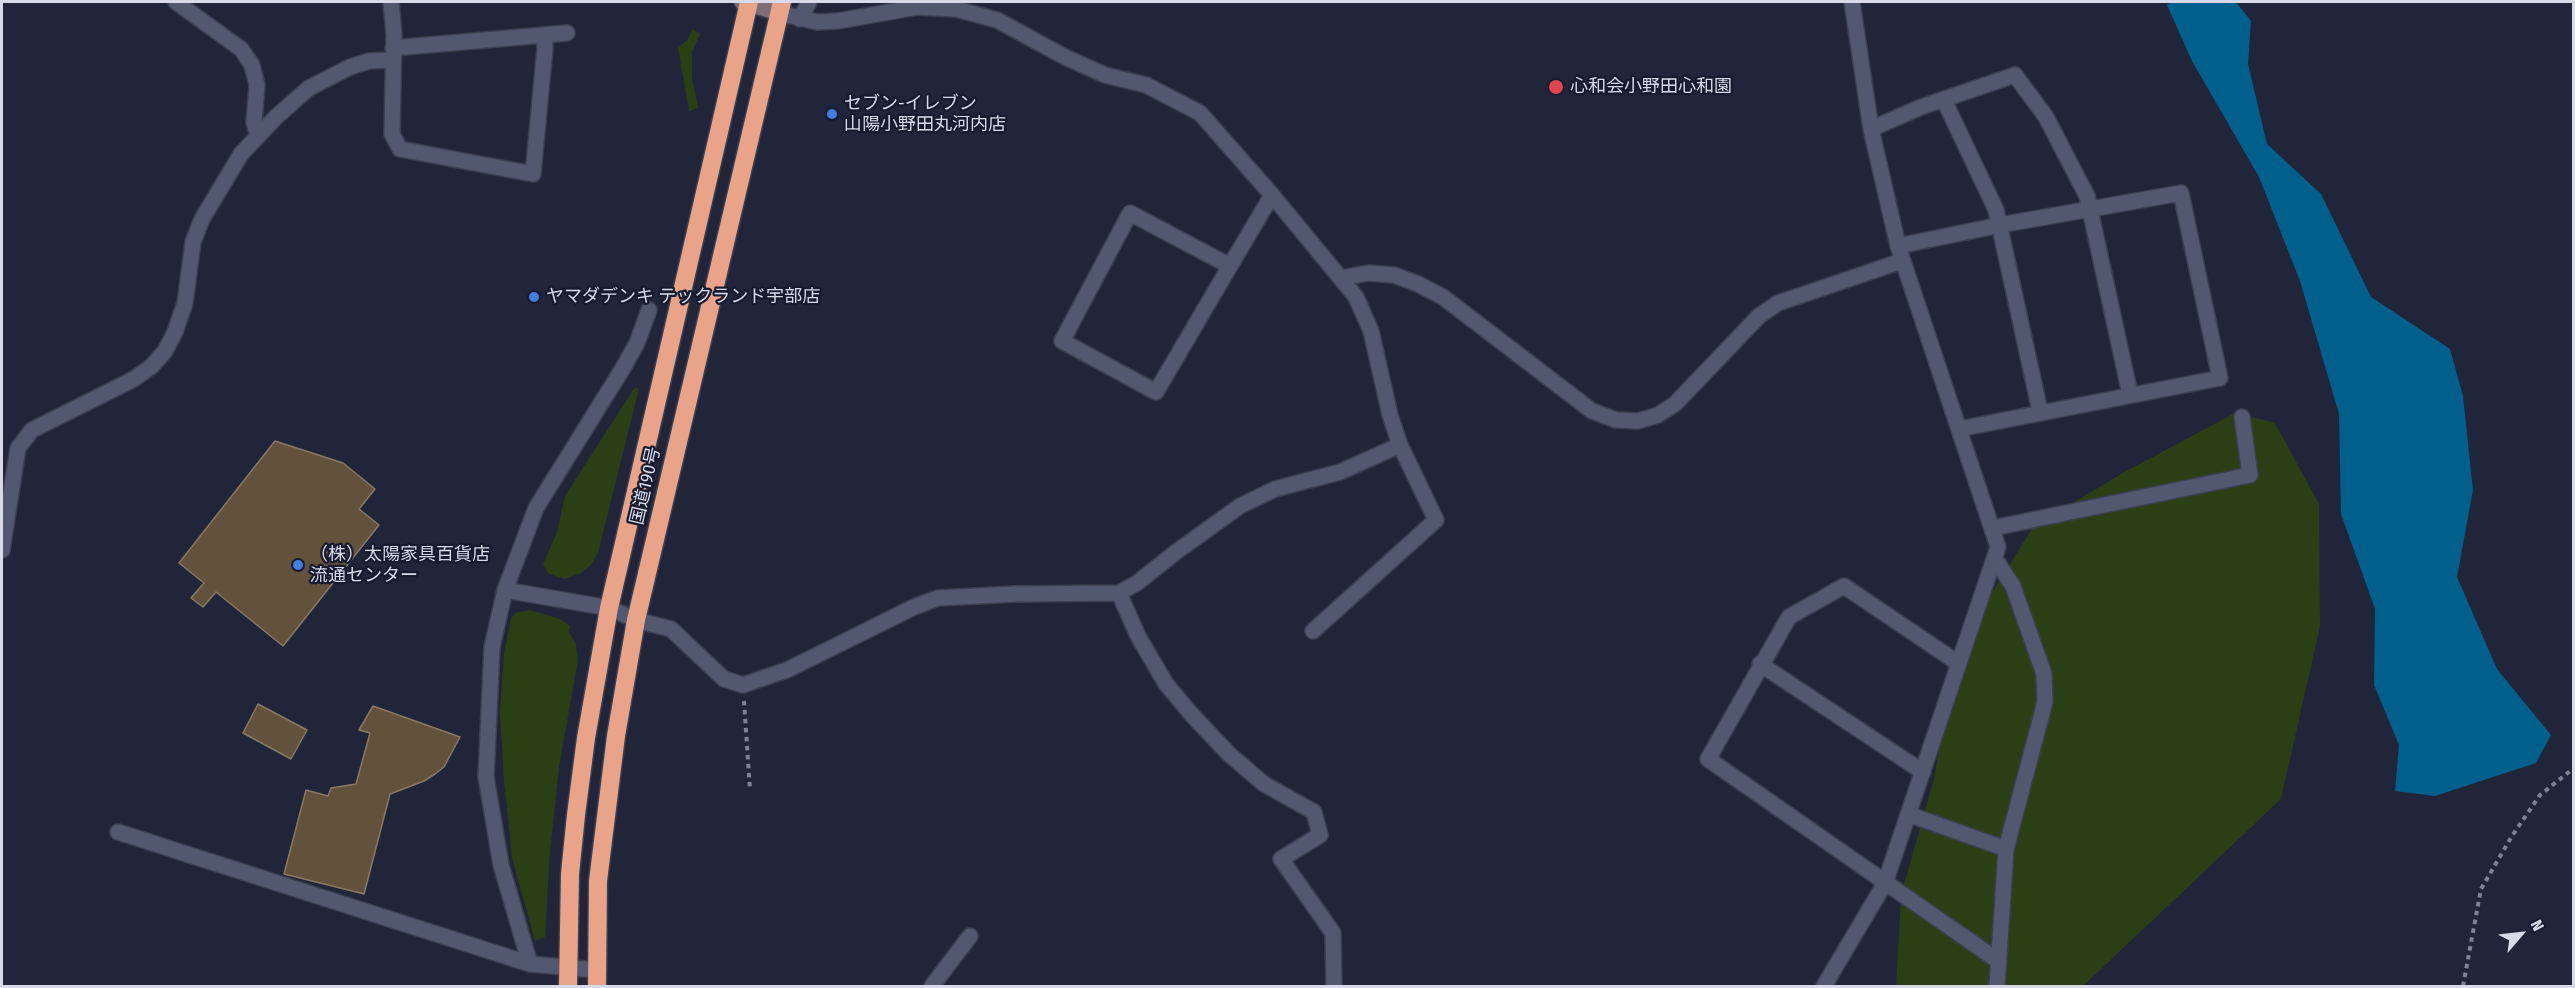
<!DOCTYPE html>
<meta charset="utf-8">
<style>
body{margin:0}
#map{position:relative;width:2575px;height:988px;overflow:hidden;background:#20253a;font-family:"Fira Sans Condensed",sans-serif}
canvas{display:block}
.frame{position:absolute;inset:0;border:3px solid #d7dbe9;pointer-events:none}
.north{position:absolute;left:2491px;top:904px;width:60px;height:60px;-webkit-text-stroke:4px #171b2f;paint-order:stroke;rotate:62deg;font-size:16px;font-weight:700;line-height:24px;text-align:center;color:#d7dbe9}
.north::after{content:'';display:block;margin:auto;width:21px;height:27px;background:#d7dbe9;clip-path:polygon(50% 0,100% 100%,50% 72%,0 100%)}
</style>
<div id="map">
<canvas width="2575" height="988"></canvas>
<div class="frame"></div>
<div class="north">N</div>
</div>
<script>
const g = document.querySelector('canvas').getContext('2d');
g.lineJoin = 'round';
function fill(path, color) { g.fillStyle = color; g.fill(path, 'evenodd'); }
const toPath = rows => new Path2D(rows.map(r => 'M' + r).join(''));
function trace(path, color, width, dash) { g.strokeStyle = color; g.lineWidth = width; g.lineCap = dash ? 'butt' : 'round'; g.setLineDash(dash || []); g.stroke(path); }
function label(font, color, halo, rows, align = 'center') {
  g.font = font + ' "Fira Sans Condensed","Noto Sans JP",sans-serif'; g.lineWidth = 4.5; g.setLineDash([]); g.textBaseline = 'middle'; g.strokeStyle = halo; g.fillStyle = color; for (const [text, x, y, turn = 0] of rows) {
    g.save(); g.translate(x, y); g.rotate((+turn || 0) * Math.PI / 180); g.textAlign = isNaN(turn) ? turn : align; if (halo) g.strokeText(text, 0, 0); g.fillText(text, 0, 0); g.restore();
  }
}
fill(toPath([
 [693,29,700,34,692,52,692,78,698,108,689,111,678,48,687,40],
 [635,387,639,389,598,553,591,565,581,573,565,579,549,574,543,565,557,532,565,496],
 [2235,413,2275,423,2319,504,2320,626,2281,799,2083,986,1896,986,1901,895,1934,779,1955,653,2033,527,2121,474],
 [530,610,560,619,570,626,569,632,576,644,578,660,559,767,550,852,545,937,535,941,512,858,504,780,500,712,504,653,511,619,515,613]
]), '#2c3f14');
fill(toPath([
 [2171,2,2236,2,2251,21,2248,64,2267,144,2321,194,2371,297,2450,349,2463,396,2473,490,2457,577,2497,669,2551,735,2536,763,2435,796,2395,791,2399,745,2374,685,2375,609,2341,514,2339,414,2300,281,2259,177,2192,61,2167,5]
]), '#005f8b');
const building = toPath([
 [275,441,343,463,375,489,359,509,379,525,283,646,216,592,203,607,191,598,204,583,179,563,275,441],
 [258,704,307,730,291,759,243,733,258,704],
 [373,706,460,737,444,767,435,774,424,781,390,794,364,894,284,874,306,790,328,796,331,788,356,784,370,733,359,730,373,706]
]);
fill(building, '#62523c');
trace(building, '#8a7962', 1.5);
const street = toPath([
 [176,2,241,49,252,65,257,85,254,122,258,136],
 [391,2,394,35,392,134,400,149,533,174,545,48,544,35],
 [800,19,809,2],
 [393,48,567,33],
 [1944,100,1996,210,2040,411],
 [1871,129,1921,107,2015,75,2046,117,2087,196,2130,394],
 [1898,246,2000,225,2181,193,2220,378,1959,429],
 [1230,266,1130,213,1062,341,1156,392,1230,266,1272,195],
 [1341,278,1368,273,1394,275,1418,284,1443,297,1592,411,1616,420,1638,421,1658,415,1675,404,1759,316,1778,303,1902,261],
 [1993,528,2250,475,2242,417],
 [2,550,18,448,32,430,134,379,152,366,165,351,175,332,185,303,193,242,202,219,241,154,276,117,309,88,350,67,369,61,393,60],
 [1995,559,2013,586,2044,674,2045,702,2006,849,1997,986],
 [505,590,609,608,636,620,671,629,724,679,743,685,787,670,914,607,938,598,1015,594,1119,593,1137,583,1176,552,1240,506,1275,489,1340,472,1400,445,1390,415,1371,331,1356,297,1272,195,1200,113,1146,85,1105,75,1065,57,997,20,956,9,917,7,838,21,817,22,779,13],
 [1119,593,1138,636,1166,684,1193,716,1229,754,1264,784,1314,812,1320,835,1281,859,1333,933,1334,986],
 [1313,631,1436,520,1400,445],
 [1958,663,1844,586,1789,617,1708,759,1997,960],
 [1760,664,1923,772],
 [1908,814,2006,849],
 [118,832,530,964,596,970],
 [530,964,501,865,486,777,492,647,505,590,536,508,623,368,637,343,649,310],
 [932,986,970,936],
 [1824,986,1885,883,1998,547,1898,246,1871,129,1852,2]
]);
const secondary = toPath([
 [742,2,779,13]
]);
const highway = toPath([
 [568,986,570,874,576,815,586,738,609,608,749,2],
 [597,986,598,881,616,736,636,620,782,2]
]);
trace(street, '#3b3f50', 18);
trace(secondary, '#3b3f50', 18);
trace(highway, '#3b3f50', 21);
trace(toPath([
 [744,701,750,790],
 [2463,986,2481,889,2512,836,2540,795,2574,768]
]), '#7e8394', 4, [4.5, 4.5]);
trace(street, '#51586f', 15);
trace(secondary, '#7e6e77', 15);
trace(highway, '#e8a389', 18);
for (const [x, y, r, color] of [
 [1556,87,8,"#e0444e"],
 [832,114,6,"#3f7fe0"],
 [534,297,6,"#3f7fe0"],
 [298,565,6,"#3f7fe0"]
]) { const dot = new Path2D(); dot.arc(x, y, r, 0, 2 * Math.PI); g.fillStyle = color; g.fill(dot); trace(dot, '#171b2f', 2); }
label('18px', '#d7dbe9', '#171b2f', [
 ["心和会小野田心和園",1570,87],
 ["セブン-イレブン",844,104],
 ["山陽小野田丸河内店",844,125],
 ["ヤマダデンキ テックランド宇部店",546,297],
 ["（株）太陽家具百貨店",310,555],
 ["流通センター",310,576]
], 'left');
label('18px', '#d7dbe9', '#171b2f', [
 ["国道190号",646,486,-77]
]);
</script>
